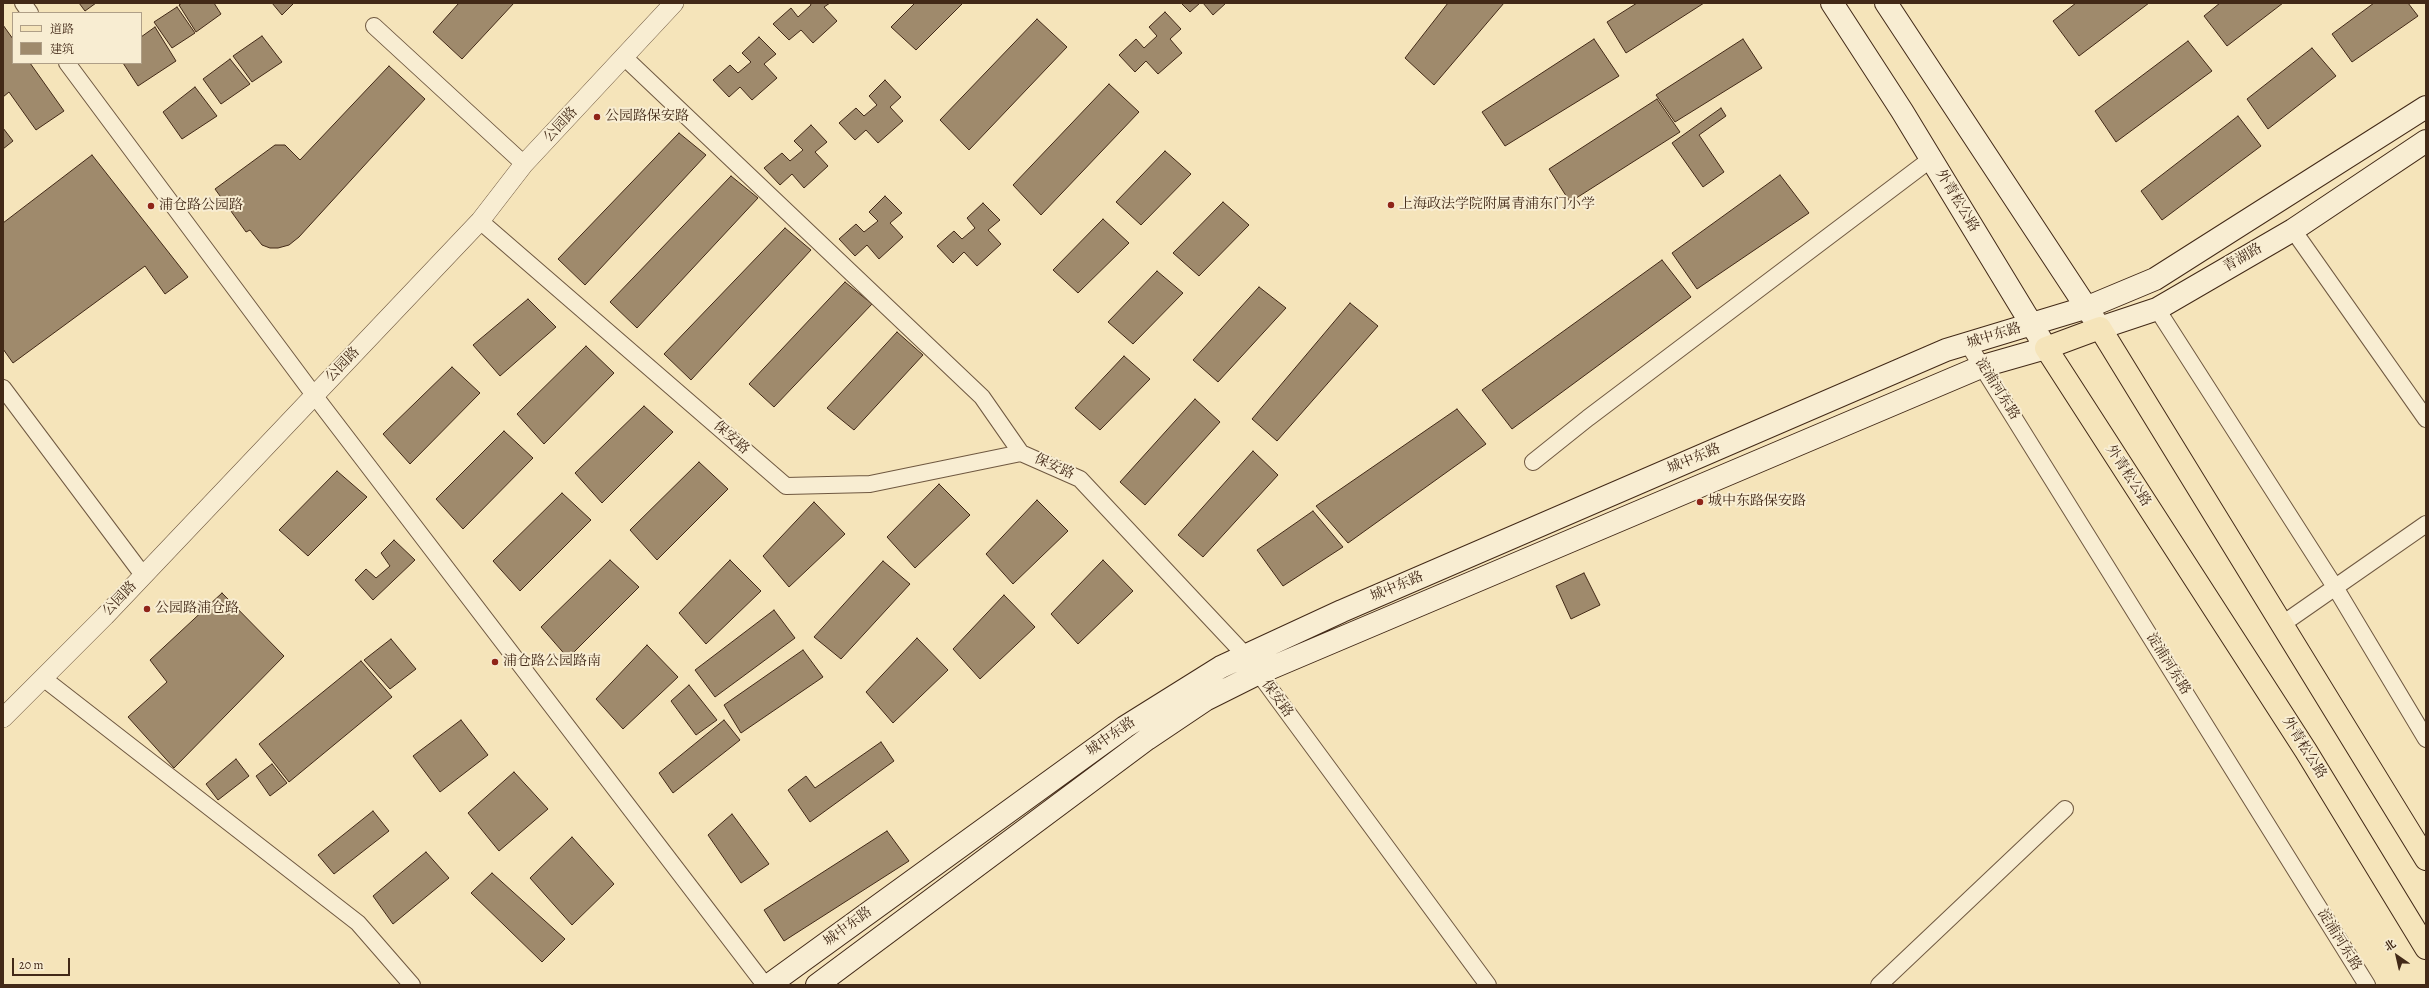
<!DOCTYPE html>
<meta charset="utf-8">
<style>
body{margin:0}
#map{position:relative;width:2429px;height:988px;overflow:hidden;background:#f5e4ba;font-family:Alegreya,"Noto Serif SC",serif}
canvas{display:block}
.frame{position:absolute;inset:0;border:4px solid #422917;pointer-events:none}
.legend{position:absolute;left:12px;top:12px;width:130px;height:52px;box-sizing:border-box;background:#f8edd2;border:1px solid #af9f87;margin:0;padding:5px 7px;list-style:none;font-size:12px;color:#422917}
.legend li{display:flex;align-items:center;gap:8px;height:20px}
.legend b{width:20px;border:1px solid #af9f87}
.north{position:absolute;left:2377px;top:936px;width:40px;height:40px;-webkit-text-stroke:3px #f8edd2;paint-order:stroke;rotate:326deg;font-size:11px;font-weight:700;line-height:16px;text-align:center;color:#422917}
.north::after{content:'';display:block;margin:auto;width:14px;height:18px;background:#422917;clip-path:polygon(50% 0,100% 100%,50% 72%,0 100%)}
.scale{position:absolute;left:12px;top:958px;width:58px;height:18px;box-sizing:border-box;border:2px solid #422917;border-top:0;padding-left:5px;font-size:12px;line-height:14px;white-space:nowrap;color:#422917;-webkit-text-stroke:3px #f8edd2;paint-order:stroke}
</style>
<div id="map">
<canvas width="2429" height="988"></canvas>
<div class="frame"></div>
<ul class="legend">
<li><b style="height:5px;background:#f5e4ba"></b>道路</li>
<li><b style="height:11px;background:#9f8a6c"></b>建筑</li>
</ul>
<div class="north">北</div>
<div class="scale">20 m</div>
</div>
<script>
const g = document.querySelector('canvas').getContext('2d');
g.lineJoin = 'round';
function fill(path, color) { g.fillStyle = color; g.fill(path, 'evenodd'); }
const toPath = rows => new Path2D(rows.map(r => 'M' + r).join(''));
function trace(path, color, width, dash) { g.strokeStyle = color; g.lineWidth = width; g.lineCap = dash ? 'butt' : 'round'; g.setLineDash(dash || []); g.stroke(path); }
function label(font, color, halo, rows, align = 'center') {
  g.font = font + ' Alegreya,"Noto Serif SC",serif'; g.lineWidth = 4; g.setLineDash([]); g.textBaseline = 'middle'; g.strokeStyle = halo; g.fillStyle = color; for (const [text, x, y, turn = 0] of rows) {
    g.save(); g.translate(x, y); g.rotate((+turn || 0) * Math.PI / 180); g.textAlign = isNaN(turn) ? turn : align; if (halo) g.strokeText(text, 0, 0); g.fillText(text, 0, 0); g.restore();
  }
}
const building = toPath([
 [79,3,96,3,85,11,79,3],
 [182,3,214,3,221,14,196,32,179,5,182,3],
 [272,3,294,3,282,15,272,3],
 [459,3,514,3,462,59,433,32,459,3],
 [810,3,830,3,824,7,837,21,813,43,801,30,789,40,773,24,791,8,798,17,811,5,810,3],
 [915,3,963,3,916,50,891,27,915,3],
 [1181,3,1200,3,1190,12,1181,3],
 [1203,3,1226,3,1213,15,1203,3],
 [1448,3,1504,3,1434,85,1405,58,1448,3],
 [1637,3,1704,3,1626,53,1607,22,1637,3],
 [2076,3,2149,3,2079,56,2053,21,2076,3],
 [2220,3,2283,3,2227,46,2204,16,2220,3],
 [2374,3,2408,3,2418,16,2352,62,2332,34,2374,3],
 [177,7,195,33,172,48,154,22,177,7],
 [1165,12,1181,29,1170,39,1182,53,1158,74,1146,61,1135,72,1119,55,1136,39,1144,48,1157,36,1149,27,1165,12],
 [1037,19,1067,47,969,150,940,120,1037,19],
 [3,25,13,39,13,63,30,63,64,111,36,130,9,92,3,97,3,25],
 [155,27,176,61,138,86,123,63,141,63,141,37,155,27],
 [262,36,282,62,252,82,233,56,262,36],
 [759,37,776,54,764,64,777,78,752,100,740,87,729,97,713,80,730,65,738,73,751,62,742,53,759,37],
 [1594,39,1619,76,1505,146,1482,112,1594,39],
 [1743,39,1762,68,1675,122,1656,95,1743,39],
 [2188,41,2212,71,2116,142,2095,111,2188,41],
 [2312,48,2336,76,2268,129,2247,99,2312,48],
 [230,59,250,84,221,104,203,79,230,59],
 [389,66,425,99,299,237,289,245,278,248,270,248,262,245,250,230,246,232,215,189,275,145,285,145,300,160,389,66],
 [885,80,901,97,890,107,903,121,878,143,866,130,855,140,839,123,856,108,864,116,877,105,869,96,885,80],
 [1109,84,1139,112,1041,215,1013,185,1109,84],
 [195,87,217,116,182,139,163,112,195,87],
 [1657,99,1680,132,1570,202,1549,169,1657,99],
 [1721,108,1726,116,1699,135,1724,172,1703,187,1672,143,1721,108],
 [2238,116,2261,146,2162,220,2141,191,2238,116],
 [811,125,827,142,815,152,828,166,804,188,792,174,780,185,764,168,782,153,790,161,803,150,794,141,811,125],
 [3,128,13,141,3,149,3,128],
 [679,133,706,155,585,285,558,259,679,133],
 [1165,151,1191,174,1141,225,1116,202,1165,151],
 [92,155,188,277,165,294,145,266,13,363,3,349,3,223,92,155],
 [1780,175,1809,213,1697,289,1672,253,1780,175],
 [731,176,758,198,637,328,610,302,731,176],
 [885,196,902,213,890,223,903,237,879,259,867,245,855,256,839,239,856,224,864,232,878,221,869,212,885,196],
 [1223,202,1249,225,1199,276,1173,253,1223,202],
 [983,203,1000,220,988,230,1001,244,977,266,964,252,953,263,937,246,954,231,962,239,975,228,967,218,983,203],
 [1103,219,1129,243,1078,293,1053,270,1103,219],
 [785,228,811,250,691,380,664,354,785,228],
 [1662,260,1691,297,1512,429,1482,390,1662,260],
 [1157,271,1183,293,1133,344,1108,322,1157,271],
 [845,282,872,304,774,407,749,384,845,282],
 [1259,287,1286,308,1218,382,1193,360,1259,287],
 [528,299,556,327,500,376,473,345,528,299],
 [1350,303,1378,326,1277,441,1252,419,1350,303],
 [897,332,923,355,854,430,827,408,897,332],
 [586,346,614,373,544,444,517,414,586,346],
 [1124,356,1150,379,1100,430,1075,408,1124,356],
 [452,367,480,393,410,464,383,434,452,367],
 [1195,399,1220,422,1145,505,1120,482,1195,399],
 [644,406,673,432,602,503,575,473,644,406],
 [1457,409,1486,444,1348,543,1316,506,1457,409],
 [504,431,533,458,463,529,436,499,504,431],
 [1253,451,1278,475,1203,557,1178,535,1253,451],
 [699,462,728,489,657,560,630,530,699,462],
 [337,471,367,497,308,556,279,530,337,471],
 [939,484,970,515,915,568,887,537,939,484],
 [562,493,591,520,520,591,493,561,562,493],
 [1037,500,1068,531,1013,584,986,554,1037,500],
 [814,502,845,534,789,587,763,556,814,502],
 [1313,511,1343,547,1283,586,1257,550,1313,511],
 [394,540,415,560,373,600,355,580,366,569,376,578,390,566,381,553,394,540],
 [610,560,639,587,568,658,541,627,610,560],
 [730,560,761,591,706,644,679,613,730,560],
 [1103,560,1133,591,1078,644,1051,614,1103,560],
 [883,561,910,584,841,659,814,637,883,561],
 [1584,573,1600,605,1571,619,1556,586,1584,573],
 [222,593,284,656,174,768,128,717,167,682,150,660,222,593],
 [1004,595,1035,627,980,679,953,649,1004,595],
 [774,610,795,638,715,697,695,670,774,610],
 [917,638,948,670,893,723,866,692,917,638],
 [391,639,416,669,390,689,364,660,391,639],
 [647,645,678,677,623,729,596,699,647,645],
 [803,650,823,677,741,733,724,705,803,650],
 [361,661,392,697,289,782,259,744,361,661],
 [689,685,717,720,696,735,671,701,689,685],
 [461,720,488,755,440,792,413,756,461,720],
 [724,720,740,740,673,793,659,773,724,720],
 [881,742,894,761,810,822,788,790,806,776,815,788,881,742],
 [236,759,249,776,218,800,206,784,236,759],
 [272,764,287,783,270,796,256,776,272,764],
 [514,772,548,809,499,851,468,813,514,772],
 [373,811,389,831,334,874,318,855,373,811],
 [732,814,769,864,741,883,708,835,732,814],
 [887,831,909,861,784,941,764,910,887,831],
 [572,837,614,884,572,925,530,878,572,837],
 [426,852,449,878,393,924,373,896,426,852],
 [492,873,565,939,542,962,471,893,492,873]
]);
fill(building, '#9f8a6c');
trace(building, '#422917', 1);
const minor = toPath([
 [23,3,30,13],
 [374,26,524,164],
 [624,57,982,397,1021,453],
 [67,63,314,395,765,985],
 [480,221,786,486,870,484,1021,453,1080,479,1246,656,1488,985],
 [2293,230,2426,419],
 [2157,309,2335,587,2426,739],
 [1968,344,2367,985],
 [3,388,143,575],
 [1533,462,1588,418,1931,159],
 [2281,625,2426,524],
 [43,678,358,923,412,985],
 [1879,985,2065,809]
]);
const tertiary = toPath([
 [3,718,105,616,480,221,524,164,674,3]
]);
const secondary = toPath([
 [1886,3,2100,328,2157,309,2293,230,2426,141],
 [769,985,1125,727,1221,667,1342,611,1946,350,2088,307,2155,279,2426,107],
 [817,985,1147,739,1205,700,1259,673,1983,366,2046,348,1902,111,1832,3]
]);
const primary = toPath([
 [2426,859,2100,328,2046,348,2306,751,2426,948]
]);
trace(minor, '#6f5840', 18);
trace(tertiary, '#6f5840', 20);
trace(secondary, '#422917', 24);
trace(primary, '#422917', 24);
trace(minor, '#f8edd2', 16);
trace(tertiary, '#f8edd2', 19);
trace(secondary, '#f8edd2', 22);
trace(primary, '#f5e4ba', 22);
for (const [x, y, r, color] of [
 [597,117,4,"#8f2418"],
 [1391,205,4,"#8f2418"],
 [151,206,4,"#8f2418"],
 [1700,502,4,"#8f2418"],
 [147,609,4,"#8f2418"],
 [495,662,4,"#8f2418"]
]) { const dot = new Path2D(); dot.arc(x, y, r, 0, 2 * Math.PI); g.fillStyle = color; g.fill(dot); trace(dot, '#f8edd2', 1.5); }
label('14px', '#422917', '#f8edd2', [
 ["公园路保安路",605,117],
 ["上海政法学院附属青浦东门小学",1399,205],
 ["浦仓路公园路",159,206],
 ["城中东路保安路",1708,502],
 ["公园路浦仓路",155,609],
 ["浦仓路公园路南",503,662]
], 'left');
label('14px', '#422917', '#f8edd2', [
 ["公园路",561,125,-47],
 ["外青松公路",1957,201,59],
 ["青湖路",2243,258,-30],
 ["城中东路",1994,336,-17],
 ["公园路",343,365,-46],
 ["淀浦河东路",1997,389,58],
 ["保安路",731,438,41],
 ["城中东路",1694,459,-23],
 ["保安路",1054,467,24],
 ["外青松公路",2128,476,57],
 ["城中东路",1397,587,-23],
 ["公园路",120,599,-46],
 ["淀浦河东路",2168,664,58],
 ["保安路",1277,699,54],
 ["城中东路",1111,737,-35],
 ["外青松公路",2304,748,58],
 ["城中东路",848,927,-36],
 ["淀浦河东路",2339,940,58]
]);
</script>
